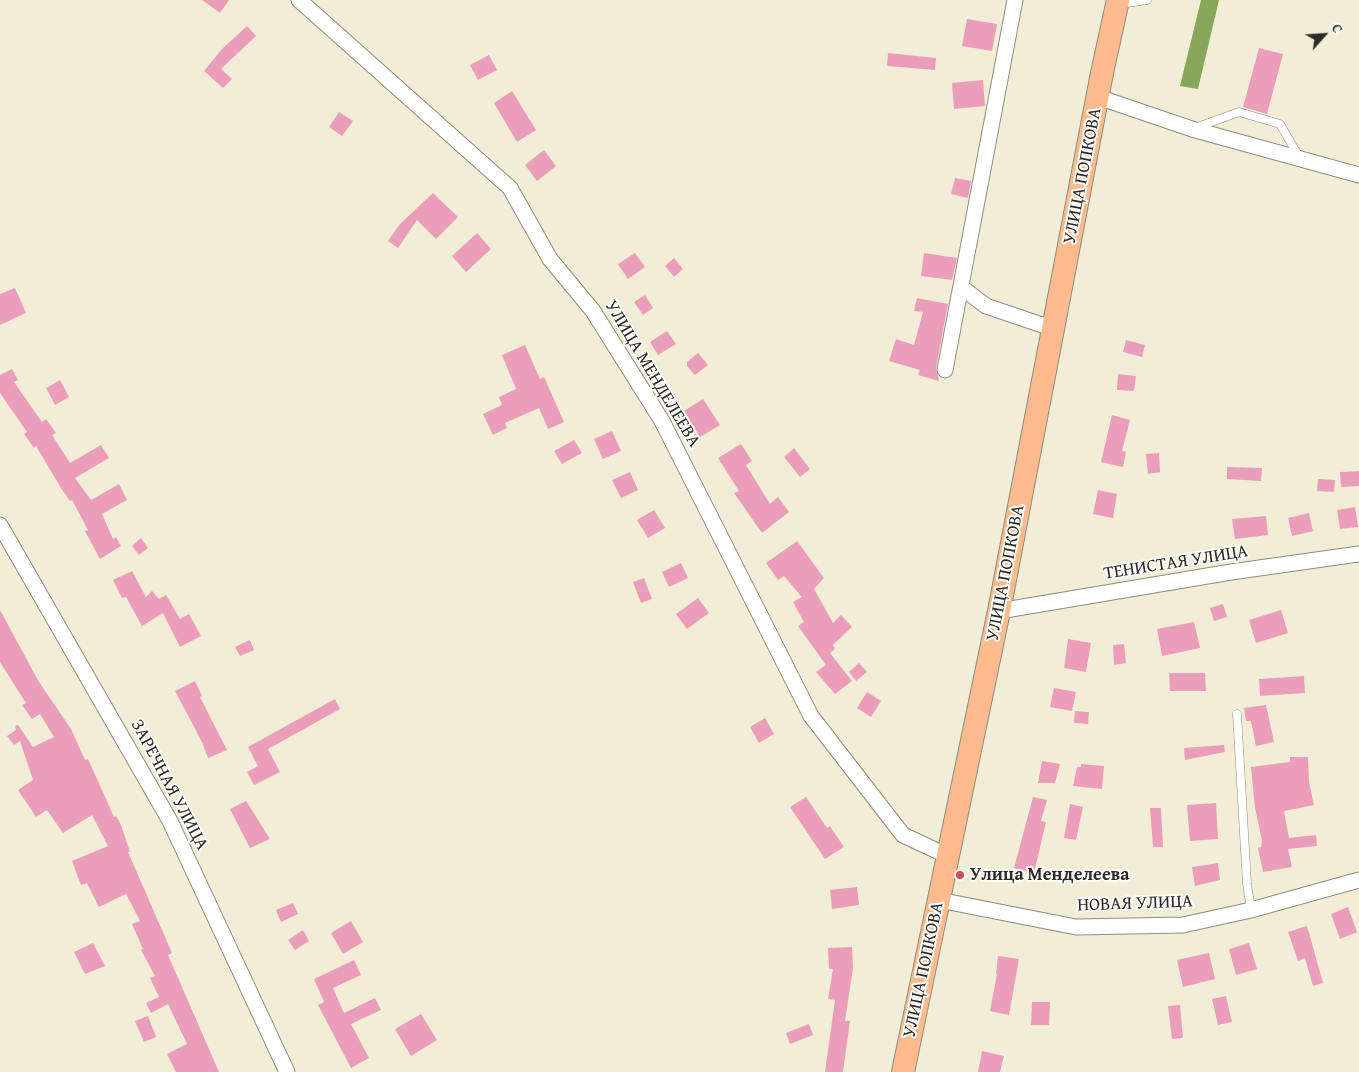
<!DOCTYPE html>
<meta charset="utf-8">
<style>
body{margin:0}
#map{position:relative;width:1359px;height:1072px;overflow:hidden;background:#f2edd7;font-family:"Gentium Book Plus",serif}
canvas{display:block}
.north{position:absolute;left:1299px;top:10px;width:50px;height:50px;-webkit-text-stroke:4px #fdfcf7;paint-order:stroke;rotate:64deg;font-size:14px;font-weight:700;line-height:20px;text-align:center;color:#2b2b2b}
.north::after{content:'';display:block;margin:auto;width:18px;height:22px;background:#2b2b2b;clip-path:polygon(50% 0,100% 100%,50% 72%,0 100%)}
</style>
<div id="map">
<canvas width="1359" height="1072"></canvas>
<div class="north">С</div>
</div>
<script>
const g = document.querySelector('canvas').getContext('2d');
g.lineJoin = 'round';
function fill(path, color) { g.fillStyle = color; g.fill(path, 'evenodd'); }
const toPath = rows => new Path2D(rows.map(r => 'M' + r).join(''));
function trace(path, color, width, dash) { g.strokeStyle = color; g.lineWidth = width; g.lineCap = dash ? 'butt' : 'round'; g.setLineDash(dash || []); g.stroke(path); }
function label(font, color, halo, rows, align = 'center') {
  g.font = font + ' "Gentium Book Plus",serif'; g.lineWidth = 4; g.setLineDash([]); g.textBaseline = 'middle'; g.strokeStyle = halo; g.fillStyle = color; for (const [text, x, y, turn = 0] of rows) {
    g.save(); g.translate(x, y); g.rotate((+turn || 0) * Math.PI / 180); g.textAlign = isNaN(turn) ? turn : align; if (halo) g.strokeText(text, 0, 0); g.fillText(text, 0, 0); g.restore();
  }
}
fill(toPath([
 [1201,0,1219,0,1198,89,1180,86]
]), '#88a75a');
fill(toPath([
 [202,0,229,0,220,13],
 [967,19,997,24,992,51,962,46],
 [247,26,256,36,221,69,232,79,223,88,204,71,222,49],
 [1259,48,1283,54,1267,114,1243,107],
 [888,53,936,58,935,70,887,66],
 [489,55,497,70,478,80,470,65],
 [983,80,985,106,954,109,952,83],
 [512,91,536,130,517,142,494,103],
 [339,112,353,121,342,136,329,127],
 [544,150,556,166,537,181,525,165],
 [955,178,971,181,968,198,951,194],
 [433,193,458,217,436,239,417,220,398,248,388,241,400,224],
 [477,233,491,249,466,272,452,256],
 [635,253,645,267,628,279,618,264],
 [924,253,957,258,952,280,921,276],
 [674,258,683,269,674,277,665,266],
 [15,288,26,313,0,325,0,294],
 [645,295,653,308,643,315,634,302],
 [917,298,948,304,936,368,939,381,918,375,920,370,889,361,896,339,914,345,923,312,914,311],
 [667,331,676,344,658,355,650,342],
 [1126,340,1145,345,1142,357,1123,352],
 [525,345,540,379,544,377,564,422,548,429,539,408,505,423,507,428,493,435,483,414,502,405,499,397,516,389,502,355],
 [698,353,708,365,695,375,687,366,687,362],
 [12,369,18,380,14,382,42,422,46,419,56,433,52,435,70,463,101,445,109,458,75,478,91,500,119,484,127,500,102,514,113,539,116,537,121,546,100,559,85,531,88,530,72,500,70,501,61,488,36,446,34,448,24,434,27,432,0,393,0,375],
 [1118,374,1136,376,1134,391,1117,390],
 [60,380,69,397,55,405,46,388],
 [703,399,720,425,700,437,684,411],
 [1112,415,1130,420,1122,451,1126,452,1123,467,1101,462],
 [612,431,621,451,603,459,594,439],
 [574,440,582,453,562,464,554,451],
 [741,444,752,461,746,465,770,504,778,497,789,512,762,533,734,493,739,491,718,458],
 [794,448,810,469,800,477,784,457],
 [1159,453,1160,472,1148,474,1146,454],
 [1227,467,1262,468,1261,481,1227,479],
 [1359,471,1359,486,1341,487,1340,472],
 [630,472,638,490,621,498,612,480],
 [1318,479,1335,480,1334,492,1317,491],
 [1098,490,1117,494,1113,518,1093,514],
 [1355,507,1358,527,1340,529,1337,510],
 [654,510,665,528,648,538,637,520],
 [1309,513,1313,531,1292,536,1288,518],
 [1266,516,1268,535,1235,539,1232,519],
 [141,538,148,548,139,555,132,546],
 [797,541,824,578,814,589,833,623,841,615,852,627,833,645,835,649,830,653,852,681,835,694,816,672,826,665,798,626,804,622,793,602,802,597,784,576,778,580,766,563],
 [681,563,688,578,669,587,662,572],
 [132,571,146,597,152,591,159,599,166,595,180,619,189,614,201,636,180,647,163,613,142,626,126,597,122,598,113,580],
 [644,578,652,599,641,603,633,582],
 [698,598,709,613,687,629,676,614],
 [1223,604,1227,617,1214,621,1210,608],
 [0,610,39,682,71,729,85,760,88,759,114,817,116,816,121,825,130,852,128,852,172,953,168,955,219,1072,176,1072,167,1054,187,1044,168,1004,151,1013,146,1003,159,997,150,978,155,976,141,950,143,949,132,924,140,921,126,894,99,907,87,883,81,885,72,861,108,846,92,815,63,833,47,810,36,817,18,790,33,780,20,741,14,745,7,736,16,730,15,726,18,725,33,747,54,737,40,714,32,719,22,705,26,703,0,662],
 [1281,610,1288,633,1256,643,1249,620],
 [1194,622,1200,648,1162,656,1157,629],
 [1068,639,1091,643,1086,672,1064,668],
 [250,640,254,650,240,656,235,647],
 [1124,644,1126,663,1114,665,1113,645],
 [859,663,867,672,856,681,849,672],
 [1169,673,1205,673,1206,691,1170,691],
 [1304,676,1305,693,1260,696,1259,679],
 [195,681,202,696,200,697,227,750,208,758,202,742,175,691],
 [1054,688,1076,692,1072,711,1050,707],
 [867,692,881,701,871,717,857,708],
 [335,699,340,709,268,749,280,772,254,785,247,772,258,766,248,747],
 [1266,705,1274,742,1256,746,1251,721,1246,721,1244,708],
 [1075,711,1089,712,1088,724,1074,723],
 [765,718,774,734,759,743,750,727],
 [1224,745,1225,752,1185,760,1184,748],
 [1290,757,1308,757,1309,782,1314,805,1284,811,1289,838,1316,835,1317,846,1288,849,1292,867,1263,872,1258,848,1261,847,1262,841,1255,808,1251,767,1290,762],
 [1042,761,1060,764,1055,783,1038,783],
 [1081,764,1104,766,1102,789,1073,786,1077,767,1081,767],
 [806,797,827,828,830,826,844,847,825,859,790,807],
 [1033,797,1047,800,1041,821,1046,822,1034,873,1014,868],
 [246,801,270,839,250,848,230,809],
 [1216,803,1218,839,1190,841,1187,805],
 [1070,804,1083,807,1076,840,1064,838],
 [1150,808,1161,808,1163,847,1153,847],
 [1218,863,1220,880,1195,886,1192,867],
 [857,887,859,905,832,909,830,890],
 [293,903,298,914,281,922,276,910],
 [1348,907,1357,932,1340,939,1331,914],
 [351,921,363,942,343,954,331,933],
 [1307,926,1323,983,1313,986,1305,958,1298,961,1288,932],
 [303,930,309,941,295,950,288,940],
 [93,943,105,966,85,974,74,952],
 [1249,943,1257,969,1236,975,1229,949],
 [852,947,853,968,845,1021,850,1021,843,1072,825,1072,835,1000,828,999,833,969,829,969,828,948],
 [1209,953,1215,979,1183,987,1177,960],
 [998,956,1019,959,1009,1015,990,1011,997,974,996,974],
 [354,960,361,975,333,988,344,1013,375,998,381,1010,351,1024,369,1058,351,1068,318,1005,324,1002,314,979],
 [1226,996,1232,1022,1218,1025,1212,999],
 [1032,1002,1050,1002,1049,1025,1031,1025],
 [1180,1005,1183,1038,1172,1039,1168,1006],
 [421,1014,437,1040,411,1056,395,1029],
 [148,1016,156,1037,144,1042,135,1021],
 [809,1024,813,1035,790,1044,786,1033],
 [982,1051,1004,1056,1000,1072,978,1072]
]), '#eb9eba');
const service = toPath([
 [1119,4,1147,0],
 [1195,128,1239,112,1280,124,1299,157],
 [1237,714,1247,884,1251,910]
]);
const minor = toPath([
 [299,0,510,188,550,259,593,311,662,421,811,716,903,835,948,856],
 [1098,97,1192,129,1359,175],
 [961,287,986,306,1054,329],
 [945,370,1015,0],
 [0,525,170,821,287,1072],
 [999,611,1231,572,1359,554],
 [939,900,1076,927,1183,925,1251,910,1359,880]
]);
const primary = toPath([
 [903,1072,999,611,1102,73,1118,0]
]);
trace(service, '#8e8c81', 9);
trace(minor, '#8e8c81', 17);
trace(primary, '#8e8c81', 24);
trace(service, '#fff', 8);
trace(minor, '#fff', 15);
trace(primary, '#fbbb8d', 22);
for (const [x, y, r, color] of [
 [960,875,5,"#d1495b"]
]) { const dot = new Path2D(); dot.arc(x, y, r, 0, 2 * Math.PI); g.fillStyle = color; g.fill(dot); trace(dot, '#fdfcf7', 2); }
label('18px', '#2b2b2b', '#fdfcf7', [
 ["УЛИЦА ПОПКОВА",1083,176,-79],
 ["УЛИЦА МЕНДЕЛЕЕВА",652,374,59],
 ["ТЕНИСТАЯ УЛИЦА",1176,563,-9],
 ["УЛИЦА ПОПКОВА",1006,573,-79],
 ["ЗАРЕЧНАЯ УЛИЦА",169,785,62],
 ["НОВАЯ УЛИЦА",1135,904,-2],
 ["УЛИЦА ПОПКОВА",924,970,-78]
]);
label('bold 18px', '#2b2b2b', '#fdfcf7', [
 ["Улица Менделеева",970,875]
], 'left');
</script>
